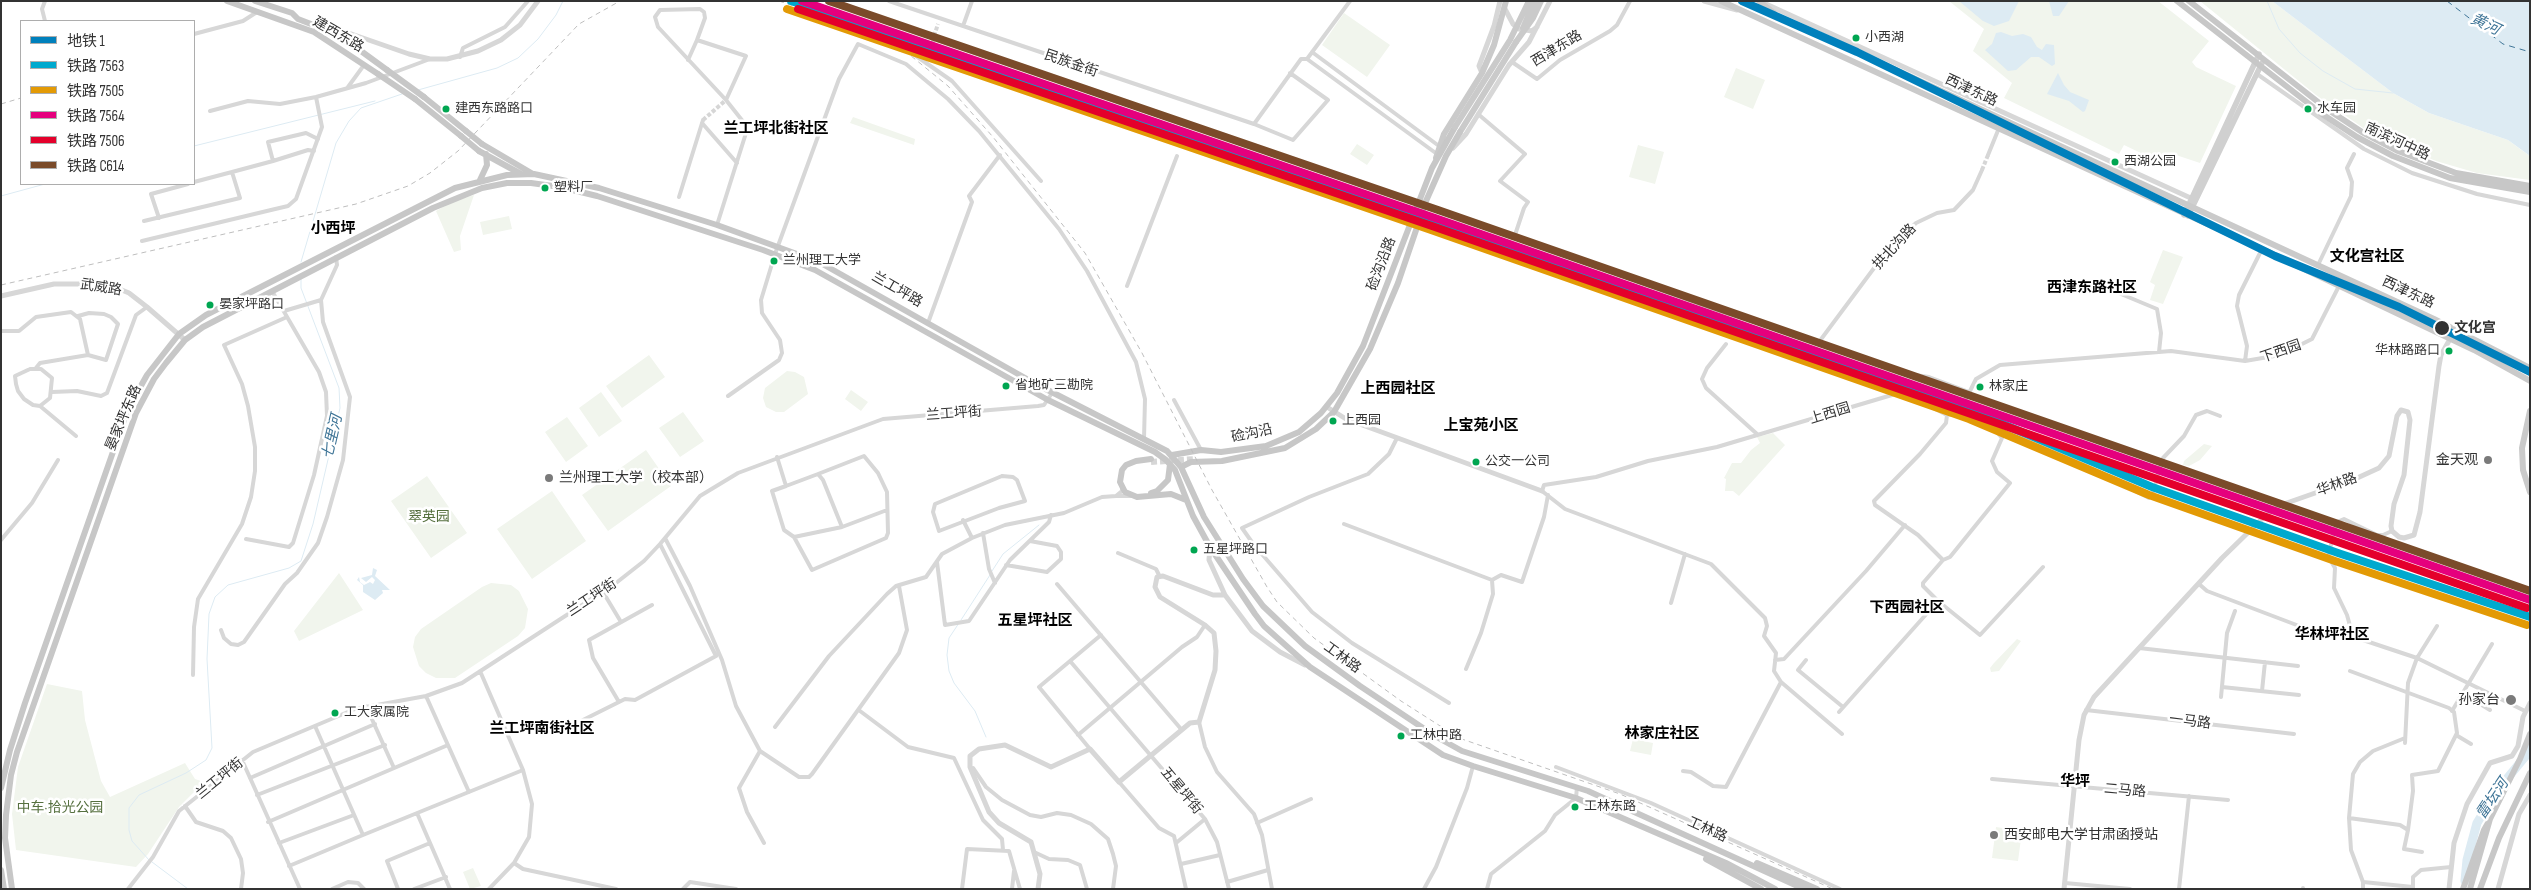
<!DOCTYPE html>
<meta charset="utf-8">
<style>
body{margin:0}
#map{position:relative;width:2531px;height:890px;overflow:hidden;background:#fff;font-family:"Sofia Sans Condensed","Noto Sans SC",sans-serif}
canvas{display:block}
.frame{position:absolute;inset:0;border:2px solid #333;pointer-events:none}
.legend{position:absolute;left:20px;top:20px;width:175px;height:165px;box-sizing:border-box;background:#fff;border:1px solid #adadad;margin:0;padding:6px 9px;list-style:none;font-size:15px;color:#333}
.legend li{display:flex;align-items:center;gap:10px;height:25px}
.legend b{width:25px;border:1px solid #adadad}
</style>
<div id="map">
<canvas width="2531" height="890"></canvas>
<div class="frame"></div>
<ul class="legend">
<li><b style="height:6px;background:#0080bc"></b>地铁 1</li>
<li><b style="height:6px;background:#00a9ce"></b>铁路 7563</li>
<li><b style="height:6px;background:#e39a05"></b>铁路 7505</li>
<li><b style="height:6px;background:#e5007d"></b>铁路 7564</li>
<li><b style="height:6px;background:#e4002b"></b>铁路 7506</li>
<li><b style="height:6px;background:#7a4b2a"></b>铁路 C614</li>
</ul>
</div>
<script>
const g = document.querySelector('canvas').getContext('2d');
g.lineJoin = 'round';
function fill(path, color) { g.fillStyle = color; g.fill(path, 'evenodd'); }
const toPath = rows => new Path2D(rows.map(r => 'M' + r).join(''));
function trace(path, color, width, dash) { g.strokeStyle = color; g.lineWidth = width; g.lineCap = dash ? 'butt' : 'round'; g.setLineDash(dash || []); g.stroke(path); }
function label(font, color, halo, rows, align = 'center') {
  g.font = font + ' "Sofia Sans Condensed","Noto Sans SC",sans-serif'; g.lineWidth = 5; g.setLineDash([]); g.textBaseline = 'middle'; g.strokeStyle = halo; g.fillStyle = color; for (const [text, x, y, turn = 0] of rows) {
    g.save(); g.translate(x, y); g.rotate((+turn || 0) * Math.PI / 180); g.textAlign = isNaN(turn) ? turn : align; if (halo) g.strokeText(text, 0, 0); g.fillText(text, 0, 0); g.restore();
  }
}
fill(toPath([
 [1949,1,2158,1,2209,41,2192,62,2196,67,2236,86,2200,163,2173,154,2168,166,2124,145,2119,154,2004,98,2012,83,1973,51,1984,29],
 [2200,1,2272,1,2393,93,2429,113,2508,140,2520,149,2530,156,2530,180,2477,173,2436,161,2369,132,2316,95],
 [1344,13,1390,45,1367,77,1322,45],
 [1736,68,1765,80,1753,109,1724,97],
 [853,117,915,139,914,145,850,123],
 [1357,144,1374,155,1367,165,1350,154],
 [1638,145,1664,152,1655,184,1629,177],
 [474,195,460,236,461,250,454,252,436,211,452,202],
 [509,216,512,229,483,235,480,222],
 [2163,250,2183,257,2163,304,2150,300,2155,285,2150,282],
 [649,355,665,377,622,408,606,386],
 [787,371,795,372,804,377,808,394,784,412,776,412,766,407,763,398,765,388],
 [851,390,868,402,861,411,845,399],
 [601,392,622,421,599,437,579,408],
 [683,412,704,441,680,457,659,428],
 [567,417,588,446,566,462,545,432],
 [1773,433,1785,445,1739,496,1733,491,1725,491,1726,479,1724,478,1732,463,1741,463,1751,450,1760,443,1757,437],
 [2204,444,2212,446,2200,460,2189,466,2183,465,2184,461],
 [646,450,671,486,608,531,582,495],
 [427,476,467,533,431,558,391,501],
 [552,491,586,541,532,579,497,529],
 [339,573,363,610,299,641,294,631],
 [491,583,511,585,519,591,528,609,525,628,518,636,455,678,436,678,426,673,419,666,413,647,415,637,421,629,482,587],
 [2017,639,2021,641,1999,671,1991,672,1990,668,1994,663],
 [47,684,82,691,85,720,101,781,110,797,185,763,195,779,204,782,179,807,148,854,136,867,16,850,12,814,18,767],
 [1633,739,1653,743,1651,755,1630,751],
 [1996,827,2022,831,2018,861,1992,858],
 [473,868,481,886,470,889,463,872]
]), '#f1f5ed');
fill(toPath([
 [1959,1,2019,1,2009,21,1994,26,1983,21],
 [2049,1,2069,1,2059,16,2053,16],
 [2272,1,2530,1,2530,156,2508,140,2429,113,2393,93],
 [2001,32,2012,36,2023,34,2031,37,2037,47,2042,50,2046,44,2054,45,2055,64,2052,66,2039,57,2031,57,2016,70,2008,71,1985,50,1992,44,1996,33],
 [2058,73,2064,85,2070,92,2089,100,2085,111,2083,112,2069,101,2047,94],
 [373,568,377,570,375,576,390,590,382,590,383,593,375,600,363,592,363,585,357,580,359,577,360,582,364,585,370,582,373,584,375,580,372,577,366,582,361,578,372,575]
]), '#ddebf3');
trace(toPath([
 [2267,1,2279,29,2300,53,2323,71,2355,89,2393,93],
 [418,90,497,68,518,58,538,39,556,15,563,1],
 [194,146,375,101],
 [1,196,45,184],
 [301,262,336,143,349,121,361,108,402,94],
 [992,571,1003,554,1039,525],
 [961,620,990,575],
 [959,623,949,638,947,655,949,671,954,683,975,711,986,737],
 [149,860,132,841,129,830,129,808,139,795,186,773,206,760,212,748,207,659,209,614,215,597,228,585,289,568,301,561,313,524,340,408,339,388,301,288,301,279],
 [152,862,188,889]
]), '#ddebf3', 1);
trace(toPath([
 [2465,881,2467,860,2477,823,2496,792,2528,753,2530,745]
]), '#ddebf3', 9);
trace(toPath([
 [2447,1,2503,44,2530,52]
]), '#3f7597', 1, [6, 5]);
trace(toPath([
 [934,36,938,24],
 [927,55,933,41],
 [703,120,726,100],
 [1982,170,1988,155],
 [1962,409,1966,399]
]), '#d6d6d6', 4, [4, 2]);
trace(toPath([
 [1151,462,1195,459]
]), '#d6d6d6', 6, [6, 3]);
trace(toPath([
 [45,1,42,9,45,21],
 [889,1,1254,124,1293,140,1328,100,1290,73],
 [963,26,972,1],
 [194,34,243,21,257,12],
 [933,41,934,36],
 [1312,52,1439,146],
 [927,55,906,49,952,81,1041,181],
 [460,57,463,48,505,27,528,1],
 [1307,59,1437,154],
 [688,60,697,40],
 [1512,62,1537,79,1560,60,1610,31,1617,25,1630,1],
 [2257,74,2364,149,2412,173,2477,194,2530,205],
 [348,87,364,65],
 [210,111,248,101,280,104,316,97,366,83,430,59],
 [1478,114,1525,154,1500,181,1528,202,1524,208,1514,238],
 [702,123,737,163],
 [1254,124,1301,59,1307,59,1350,1],
 [1988,155,1999,128],
 [273,161,308,150,314,151],
 [232,172,273,161,268,142,306,133,318,139],
 [679,197,703,120],
 [1424,205,1720,311,1819,342,1908,374,1929,377,1969,392],
 [159,218,151,194,188,184],
 [144,221,240,198,232,172,194,182],
 [717,225,746,133,745,124,726,100,746,56,697,40,705,18,704,12,700,9,660,10,655,17,658,27,726,100],
 [1417,225,1648,307,1881,384,1902,392,1947,415,1958,414,1993,428,2008,430,2095,470,2149,498,2153,492,2163,458,2184,436,2196,415,2207,411,2220,416],
 [142,241,271,210,288,206,296,199,322,127,316,97],
 [2318,265,2351,196,2352,182,2347,168,2354,154],
 [1127,286,1177,156],
 [2109,289,2157,309,2161,333,2159,352],
 [284,311,321,300,337,265,336,257],
 [928,323,972,202,969,196,1000,155],
 [1,331,19,331,36,317,71,312,80,319,88,355],
 [1819,342,1886,252,1916,223,1937,213,1954,210,1973,190,1982,170],
 [1726,344,1707,368,1702,379,1706,388,1757,434],
 [2245,361,2247,346,2237,306,2239,295,2262,249],
 [36,368,40,363,88,355,106,360,118,324,111,317,104,314,89,313,78,316],
 [30,369,41,369,52,378,50,398,40,406,33,405,24,399,18,391,16,384,15,376,30,369],
 [52,392,77,391,101,396,107,393,136,315,147,307],
 [728,396,779,360,782,353,780,340,762,313,761,300,775,254,839,79,858,44,906,64,948,99,979,131,1059,229,1087,271,1136,362,1145,399,1144,439],
 [1966,399,1976,379,2000,365,2171,351,2245,361,2280,355,2312,339,2339,286],
 [1174,400,1201,450],
 [40,406,76,436],
 [1397,438,1389,454,1368,474,1309,497,1242,528,1254,545,1312,612,1352,643,1449,703],
 [777,457,786,486,818,474,823,480,842,527],
 [1002,476,1013,477,1017,480,1025,501,999,508,939,531,933,512,935,504,1002,476],
 [786,486,772,491,784,530,794,537,842,527,887,510],
 [1122,487,1122,491,1116,496,1132,496],
 [963,520,972,538],
 [1344,524,1492,580,1493,594,1481,633,1466,669],
 [2392,531,2383,535,2377,535,2344,519,2337,522,2328,556,2335,568,2334,588,2347,615,2352,633,2363,640,2417,658,2525,711],
 [983,533,989,569,995,583],
 [794,537,812,570,886,538,888,533,887,492,878,473,864,456,818,474],
 [665,538,690,586,722,660,736,706,760,751,739,788,747,812,764,843],
 [246,539,289,547,293,543,314,475,327,416,326,392,319,372,272,291],
 [1,540,32,503,58,460],
 [1118,553,1156,569,1159,575],
 [1943,560,1950,557,2010,483,1997,472,1992,461,2002,438,1993,428],
 [937,562,945,625,969,621,1010,560,1049,522,1051,515],
 [1006,565,1047,572,1061,559,1061,552,1057,546,1030,541],
 [1492,580,1501,575,1522,582,1544,517,1548,495],
 [1057,584,1181,729],
 [2199,584,2207,591,2315,632],
 [603,592,621,622],
 [1938,601,1923,586,1923,583,1943,560,1918,535,1875,505,1874,501,1920,454,1946,423,1947,415],
 [1671,603,1685,554],
 [221,630,224,638,231,644,238,645,244,642,285,584,297,573,318,543,327,517,343,460,350,397,323,322,321,300],
 [2139,648,2298,666],
 [1775,660,1784,659,1866,571,1905,525],
 [1806,660,1798,670,1843,707],
 [1070,661,1205,819,1217,842,1229,889],
 [2350,671,2449,708,2454,712,2457,733,2438,771,2412,775,2413,791,2408,830],
 [193,675,194,627,198,599,242,524,251,497,255,471,255,447,248,406,242,384,224,345,287,317],
 [2222,687,2299,695],
 [2262,691,2265,662],
 [2464,694,2490,710],
 [426,696,469,792],
 [2221,697,2227,633,2235,611],
 [619,702,593,658,589,640,652,605],
 [366,706,394,768],
 [2086,710,2294,734],
 [860,711,908,747,954,758,983,820,1002,839,1003,850],
 [2452,711,2492,644],
 [1839,712,1938,601,1980,635,2043,567],
 [583,720,625,699,635,700,716,656,660,544],
 [1199,722,1205,747,1217,772,1254,814,1262,835,1272,889],
 [315,726,363,835,523,770,480,671],
 [775,727,829,656,887,594,896,586,926,577,942,554,972,538,1005,525,1064,513,1102,497,1116,496],
 [1842,734,1781,682,1774,671,1776,653,1764,636,1767,626,1765,618,1711,564,1565,509,1542,491,1544,485,1596,477,1648,461,1717,447,1902,392],
 [1078,735,1182,647,1197,637,1205,625],
 [2456,735,2471,744],
 [2405,743,2408,683,2417,658,2437,626],
 [1090,749,1039,687,1101,635],
 [760,751,799,777,809,777,812,774,899,653,907,630,899,586],
 [242,760,300,889],
 [1556,767,1651,803,1840,889],
 [973,768,986,787,1002,800,1030,815,1041,817,1057,813,1071,815,1091,824,1108,839,1113,854,1116,866,1113,889],
 [1683,771,1691,772,1713,786,1726,787,1781,682],
 [250,778,375,724],
 [1992,779,2228,800],
 [1119,782,1159,828,1174,836,1186,889],
 [257,795,385,745],
 [185,806,196,822,223,831,231,838,241,859,243,873,241,889],
 [417,813,450,889],
 [2349,818,2400,825,2408,830,2404,849,2422,852],
 [268,822,448,745],
 [1257,823,1311,799],
 [279,843,354,815],
 [1176,843,1205,819],
 [1034,852,1049,859,1068,860,1080,865,1087,889],
 [514,863,523,869,616,889],
 [1181,864,1220,855],
 [289,866,363,835],
 [1227,882,1268,870],
 [2363,882,2413,887],
 [2065,883,2130,889],
 [128,889,153,857,179,811,253,752,355,709,426,696,462,683,616,583,644,561,660,544,700,496,738,473,883,419,1038,406,1044,405,1052,393],
 [332,889,348,882,358,883,364,889],
 [398,889,387,861,430,843],
 [414,889,446,877],
 [489,889,514,863,529,837,532,804,523,770],
 [683,889,690,882,736,889],
 [962,889,967,849,1009,851,1020,889],
 [1012,889,1014,871],
 [1424,889,1436,867,1467,788,1473,766],
 [1487,889,1491,874,1545,831,1555,815,1576,798,1577,787],
 [2179,889,2189,796],
 [2303,889,2303,888],
 [2363,889,2363,882,2351,850,2349,818,2353,774,2360,762,2373,751,2405,738],
 [2413,889,2413,877,2421,870,2451,867]
]), '#d7d7d7', 4);
trace(toPath([
 [1704,1,1737,10],
 [1766,4,2195,200],
 [1505,9,1513,24,1519,29,1532,31,1537,27],
 [329,31,337,29,409,54,430,59,447,59,478,51,501,40,520,25,538,1],
 [1482,73,1479,66,1494,26,1500,1],
 [1453,148,1466,134,1509,65,1529,42,1550,1],
 [1,296,54,284,92,284,117,288,129,293,147,307,185,340],
 [1327,407,1346,419,1542,491],
 [1210,547,1209,560,1225,595,1252,631,1280,652,1305,665],
 [1038,889,1040,874,1031,842,999,823,989,812,970,767,970,756,979,749,1005,745,1051,767,1090,749,1119,782,1190,723,1199,722,1215,670,1216,651,1214,633,1205,625,1160,597,1155,587,1157,577,1163,576,1213,595,1225,595],
 [2064,889,2079,740,2084,715,2094,697,2222,558,2265,516,2281,505,2355,479,2379,468,2389,456,2397,416,2401,410,2408,412,2410,420,2404,475,2394,504,2391,526,2392,531,2399,537,2404,538,2414,535,2420,512,2439,366,2441,355,2450,339],
 [2449,889,2454,843,2467,804,2490,763,2512,756,2518,746,2523,717,2530,703],
 [2498,889,2519,814,2530,795]
]), '#d7d7d7', 5);
trace(toPath([
 [2184,215,2259,54],
 [2188,216,2262,63]
]), '#d0d0d0', 5.5);
trace(toPath([
 [1721,1,2262,249,2474,350,2530,381],
 [1742,1,1855,51,2434,319,2530,368],
 [1759,1,1774,13],
 [1460,132,1516,42],
 [1436,158,1444,134,1482,73,1494,45,1506,1],
 [2530,411,2522,448,2523,470,2530,492]
]), '#cacaca', 6);
trace(toPath([
 [227,1,314,32,378,74],
 [255,1,292,13,298,19,329,31,350,43,387,70],
 [2177,1,2322,114,2357,137,2393,156,2450,178,2530,192],
 [2189,1,2327,109,2362,132,2398,151,2456,173,2530,186],
 [424,97,466,131],
 [415,99,461,136],
 [482,144,533,174],
 [479,151,521,174],
 [480,180,487,165,486,154],
 [1172,455,1201,450,1221,452,1266,446,1299,432,1321,413,1337,393,1363,346,1432,168,1455,127],
 [1151,459,1136,461,1126,465,1122,470,1120,482,1125,492,1137,497,1171,494,1186,500],
 [1181,467,1191,462,1222,461,1285,448,1316,429,1334,412,1370,349,1398,283,1426,201,1446,156,1460,132],
 [1151,493,1157,491,1168,480,1170,464],
 [1,788,10,750,25,703,128,409,147,375,179,334,206,315,455,188,507,175,534,174,599,188,717,225,819,262,1034,383,1167,451,1181,467,1204,517,1243,579,1263,606,1305,646,1360,686,1435,736,1462,751,1588,791,1804,889],
 [1706,859,1761,889],
 [1757,863,1817,889],
 [1,870,4,889],
 [12,889,5,838,6,815,11,775,17,752,136,413,154,379,166,363,185,340,203,327,433,208,482,188,507,183,531,183,560,187,597,196,763,250,815,270,1048,400,1155,452,1166,460,1175,470,1193,516,1210,547,1255,614,1264,626,1310,667,1443,755,1473,766,1576,798,1726,863,1775,889],
 [2463,889,2484,830,2488,823],
 [2470,889,2490,819,2520,759,2530,734],
 [2480,889,2499,838,2530,773]
]), '#c7c7c7', 6);
trace(toPath([
 [779,1,856,27,905,51,948,86,993,137,1085,253,1142,353,1212,490,1267,587,1277,602,1314,638,1401,701,1459,738,1620,794,1833,889],
 [1,104,21,98],
 [1,285,356,204,408,186,430,173,458,151,579,24,620,1]
]), '#bebebe', 1, [5, 4]);
trace(toPath([
 [1523,28,1535,1],
 [1516,42,1533,18,1541,1],
 [1455,127,1510,40,1529,1]
]), '#cacaca', 6);
trace(toPath([
 [387,70,424,97],
 [378,74,415,99],
 [466,131,482,144],
 [461,136,479,151]
]), '#c7c7c7', 6);
trace(toPath([
 [791,1,1434,222,1972,411,2152,487,2338,553,2530,617]
]), '#00a9ce', 8);
trace(toPath([
 [787,9,1431,230,1969,419,2149,495,2335,561,2527,625]
]), '#e39a05', 8);
trace(toPath([
 [802,1,1435,218,2530,600]
]), '#e5007d', 8);
trace(toPath([
 [798,9,1432,226,2527,608]
]), '#e4002b', 8);
trace(toPath([
 [829,1,1438,210,2530,591]
]), '#7a4b2a', 8);
trace(toPath([
 [1742,1,1857,52,2275,256,2399,307,2530,372]
]), '#0080bc', 8);
for (const [x, y, r, color] of [
 [1856,38,4.5,"#00a651"],
 [446,109,4.5,"#00a651"],
 [2308,109,4.5,"#00a651"],
 [2115,162,4.5,"#00a651"],
 [545,188,4.5,"#00a651"],
 [774,261,4.5,"#00a651"],
 [210,305,4.5,"#00a651"],
 [2442,328,8,"#333"],
 [2449,351,4.5,"#00a651"],
 [1006,386,4.5,"#00a651"],
 [1980,387,4.5,"#00a651"],
 [1333,421,4.5,"#00a651"],
 [2488,460,5,"#7a7a7a"],
 [1476,462,4.5,"#00a651"],
 [549,478,5,"#7a7a7a"],
 [1194,550,4.5,"#00a651"],
 [2511,700,6,"#7a7a7a"],
 [335,713,4.5,"#00a651"],
 [1401,736,4.5,"#00a651"],
 [1575,807,4.5,"#00a651"],
 [1994,835,5,"#7a7a7a"]
]) { const dot = new Path2D(); dot.arc(x, y, r, 0, 2 * Math.PI); g.fillStyle = color; g.fill(dot); trace(dot, '#fff', 2); }
label('13px', '#333', '#fff', [
 ["小西湖",1865,38],
 ["建西东路路口",455,109],
 ["水车园",2317,109],
 ["西湖公园",2124,162],
 ["塑料厂",554,188],
 ["兰州理工大学",783,261],
 ["晏家坪路口",219,305],
 ["华林路路口",2440,351,"right"],
 ["省地矿三勘院",1015,386],
 ["林家庄",1989,387],
 ["上西园",1342,421],
 ["公交一公司",1485,462],
 ["五星坪路口",1203,550],
 ["工大家属院",344,713],
 ["工林中路",1410,736],
 ["工林东路",1584,807]
], 'left');
label('14px', '#333', '#fff', [
 ["建西东路",338,35,30],
 ["西津东路",1557,49,-31],
 ["民族金街",1071,64,19],
 ["西津东路",1971,91,25],
 ["南滨河中路",2397,142,25],
 ["拱北沟路",1895,247,-47],
 ["硷沟沿路",1382,264,-69],
 ["武威路",101,288,9],
 ["兰工坪路",897,290,30],
 ["西津东路",2408,293,25],
 ["下西园",2281,352,-19],
 ["兰工坪街",954,414,-4],
 ["上西园",1830,414,-17],
 ["晏家坪东路",124,418,-67],
 ["硷沟沿",1252,434,-12],
 ["华林路",2337,485,-20],
 ["兰工坪街",592,598,-33],
 ["工林路",1342,658,36],
 ["一马路",2190,722,7],
 ["兰工坪街",220,779,-39],
 ["五星坪街",1181,791,50],
 ["二马路",2125,791,5],
 ["工林路",1707,830,24]
]);
label('bold 14px', '#333', '#fff', [
 ["文化宫",2454,328]
], 'left');
label('14px', '#333', '#fff', [
 ["金天观",2478,460],
 ["兰州理工大学（校本部）",559,478,"left"],
 ["孙家台",2500,700],
 ["西安邮电大学甘肃函授站",2004,835,"left"]
], 'right');
label('14px', '#56703f', '#fff', [
 ["翠英园",429,517],
 ["中车·拾光公园",60,808]
]);
label('italic 15px', '#3f7597', '#fff', [
 ["黄河",2485,25,25],
 ["七里河",333,437,-77],
 ["雷坛河",2493,799,-56]
]);
label('bold 15px', '#000', '#fff', [
 ["兰工坪北街社区",776,129],
 ["小西坪",333,229],
 ["文化宫社区",2367,257],
 ["西津东路社区",2092,288],
 ["上西园社区",1398,389],
 ["上宝苑小区",1481,426],
 ["下西园社区",1907,608],
 ["五星坪社区",1035,621],
 ["华林坪社区",2332,635],
 ["兰工坪南街社区",542,729],
 ["林家庄社区",1662,734],
 ["华坪",2075,782]
]);
</script>
